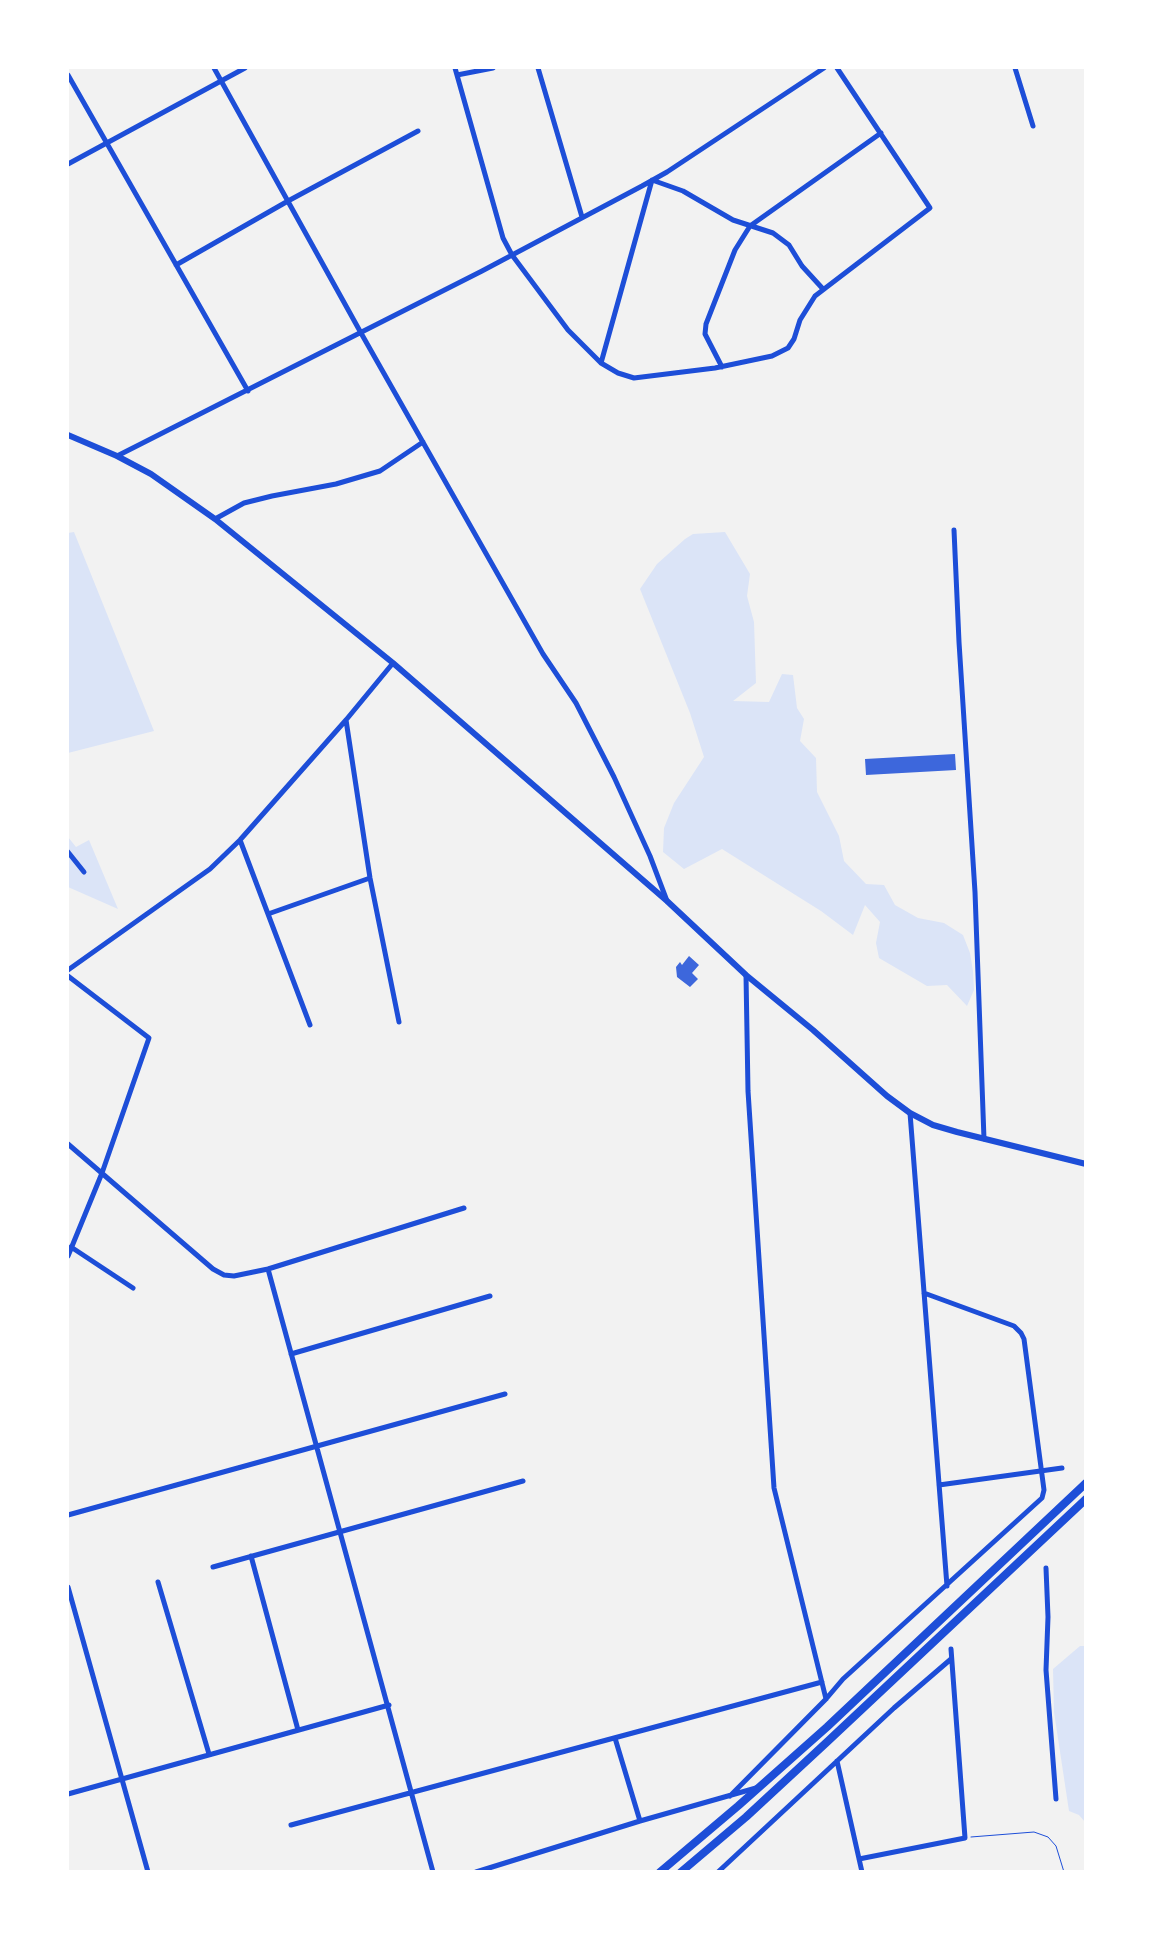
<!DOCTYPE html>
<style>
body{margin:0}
#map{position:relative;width:1153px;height:1939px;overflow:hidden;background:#f2f2f2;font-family:"PT Sans",sans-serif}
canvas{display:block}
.frame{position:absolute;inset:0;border:69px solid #fff;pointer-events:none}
</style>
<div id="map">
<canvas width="1153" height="1939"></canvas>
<div class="frame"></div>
</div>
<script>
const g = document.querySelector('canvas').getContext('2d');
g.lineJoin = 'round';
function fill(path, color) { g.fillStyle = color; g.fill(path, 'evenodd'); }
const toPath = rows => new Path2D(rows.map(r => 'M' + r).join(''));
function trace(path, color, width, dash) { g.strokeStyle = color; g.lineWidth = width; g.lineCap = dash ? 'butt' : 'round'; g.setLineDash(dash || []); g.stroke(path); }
fill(toPath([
 [74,532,154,731,68,753,68,533],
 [725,532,750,574,747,596,754,622,756,683,733,701,769,702,782,674,793,675,797,708,804,719,800,741,816,758,817,792,839,836,844,861,866,884,884,885,895,905,918,918,944,923,963,935,970,953,973,971,974,990,967,1006,947,985,927,986,879,958,876,943,880,922,865,905,853,935,821,911,722,849,684,869,663,852,664,828,674,803,704,757,690,713,640,589,657,564,685,539,693,534],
 [68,837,76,847,89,840,118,909,68,887],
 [1080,1646,1085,1646,1085,1822,1079,1815,1069,1811,1054,1712,1053,1669]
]), '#dbe4f7');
fill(toPath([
 [955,754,956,770,866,775,865,759],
 [689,956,699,965,692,973,698,979,690,987,677,977,676,967,680,962,682,965]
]), '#3d67dc');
trace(toPath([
 [971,1837,1034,1832,1048,1837,1056,1846,1064,1872]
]), '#1d4ed8', 1);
trace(toPath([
 [214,68,361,333,543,654,576,703,614,777,650,856,667,901],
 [455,68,503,238,512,255,568,330,601,363,618,373,634,378,715,368,772,356,788,348,794,339,800,320,815,296,930,208,837,68],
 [538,68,582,217],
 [1015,68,1033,126],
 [68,75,248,391],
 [457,75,493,68],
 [68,164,245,68],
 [176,265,288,201,418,131],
 [601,363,652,180,683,191,733,220,773,233,789,245,802,266,823,289],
 [722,367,705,334,706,324,735,250,750,226,881,133],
 [117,456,482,271,642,186,667,172,824,68],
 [215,519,244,503,272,496,336,484,380,471,423,442],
 [954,530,959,642,975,892,984,1139],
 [346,720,370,878,399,1022],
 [240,840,310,1025],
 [68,852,84,872],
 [268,914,370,878],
 [68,970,210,869,240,840,346,720,393,663],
 [746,975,748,1091,774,1488,826,1699],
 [68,976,149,1038,102,1173,68,1256],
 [910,1113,947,1586],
 [68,1144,213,1269,224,1275,234,1276,268,1269,464,1208],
 [71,1247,133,1288],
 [268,1269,433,1872],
 [291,1354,490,1296],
 [939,1485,1062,1468],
 [68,1515,505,1394],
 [251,1556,298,1730],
 [213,1567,523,1481],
 [1046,1568,1048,1617,1046,1670,1056,1799],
 [158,1582,209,1754],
 [68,1587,148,1872],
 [615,1738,640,1821],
 [837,1761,862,1872],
 [68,1794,389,1705],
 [730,1796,826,1699,843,1679,1042,1498,1044,1490,1024,1339,1021,1333,1014,1326,924,1293],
 [291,1825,822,1682],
 [859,1859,965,1838,951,1649],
 [476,1872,640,1821,756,1788],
 [718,1872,894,1708,951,1659]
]), '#1d4ed8', 5);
trace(toPath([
 [68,435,117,456,151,474,215,519,393,663,667,901,746,975,813,1030,887,1096,910,1113,933,1125,957,1132,1086,1164]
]), '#1d4ed8', 6);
trace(toPath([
 [660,1872,738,1806,827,1727,1086,1483],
 [681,1872,746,1817,827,1742,1086,1499]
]), '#1d4ed8', 8);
</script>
